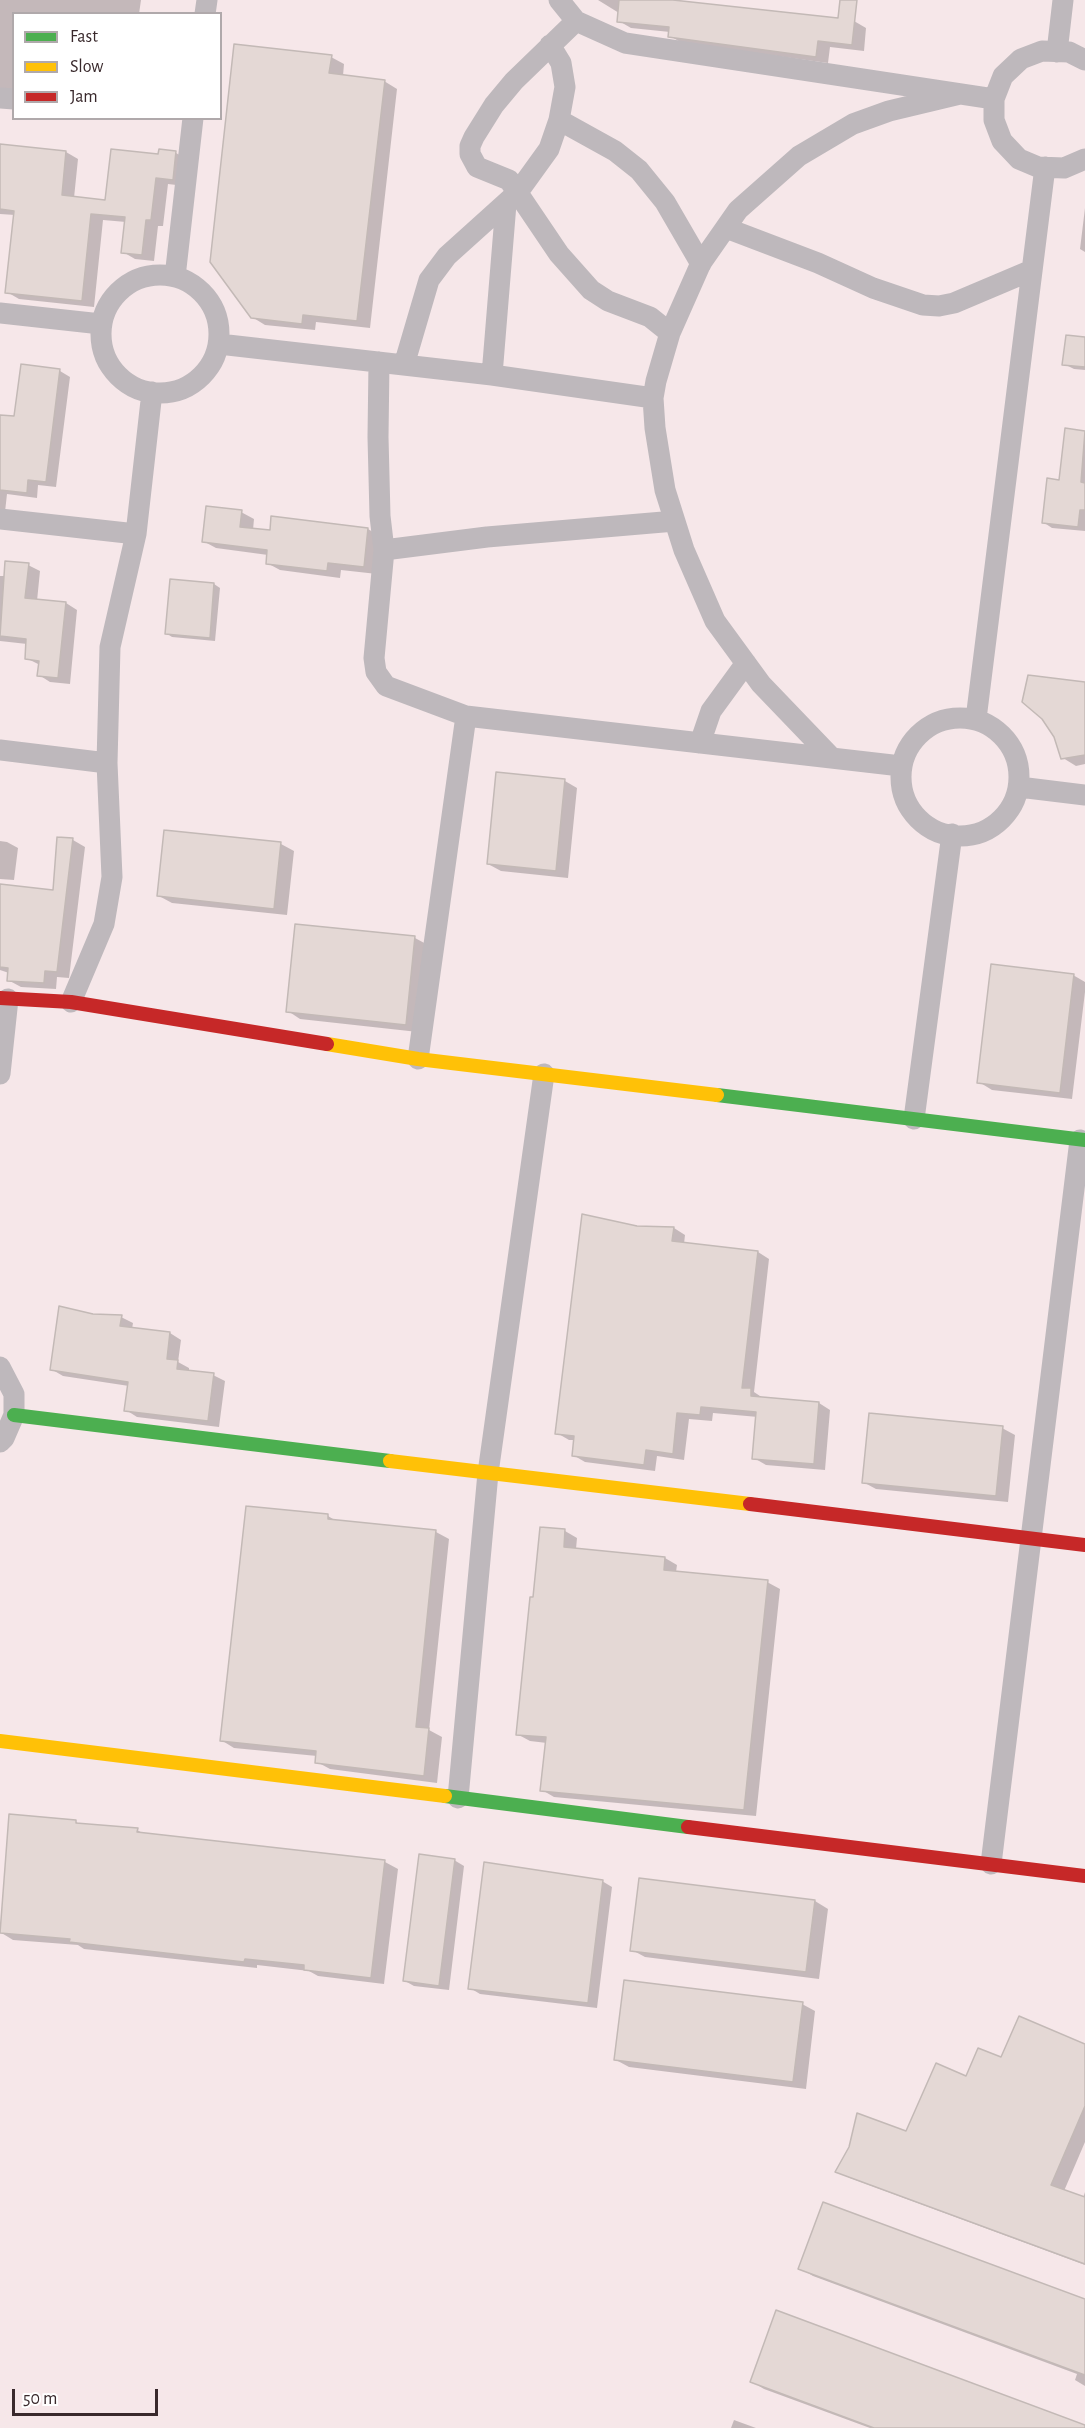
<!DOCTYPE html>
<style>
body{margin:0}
#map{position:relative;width:1085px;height:2428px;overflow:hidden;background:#f9f4f4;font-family:"Alegreya Sans",sans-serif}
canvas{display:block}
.legend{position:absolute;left:12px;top:12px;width:210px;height:108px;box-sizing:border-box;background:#fff;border:2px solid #b0a9ab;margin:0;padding:8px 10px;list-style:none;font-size:18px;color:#39292c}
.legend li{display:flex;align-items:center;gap:12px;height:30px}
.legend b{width:30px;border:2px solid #b0a9ab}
.scale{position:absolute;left:12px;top:2389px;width:146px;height:27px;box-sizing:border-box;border:3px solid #39292c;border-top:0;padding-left:8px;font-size:18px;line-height:21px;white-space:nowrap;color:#39292c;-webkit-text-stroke:4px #fff;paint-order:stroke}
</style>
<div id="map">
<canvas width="1085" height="2428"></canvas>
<ul class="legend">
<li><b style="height:8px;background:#4caf50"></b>Fast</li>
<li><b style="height:8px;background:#ffc107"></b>Slow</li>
<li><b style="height:8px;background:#c62828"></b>Jam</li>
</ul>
<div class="scale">50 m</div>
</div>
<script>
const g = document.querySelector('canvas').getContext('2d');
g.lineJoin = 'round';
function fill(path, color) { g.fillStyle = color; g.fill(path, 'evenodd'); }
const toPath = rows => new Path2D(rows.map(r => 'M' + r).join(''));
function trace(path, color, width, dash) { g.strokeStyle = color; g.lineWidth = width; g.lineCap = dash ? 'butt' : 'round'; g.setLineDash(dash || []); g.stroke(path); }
fill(toPath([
 [0,0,1085,0,1085,2428,0,2428],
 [14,14,220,14,220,118,14,118]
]), '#f6e7e9');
fill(toPath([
 [0,0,141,0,139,14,14,14,14,91,0,90],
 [598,0,678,0,678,2,854,21,866,28,864,51,830,47,828,63,682,43,670,36,670,32,631,28,619,21,619,13],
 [331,57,344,64,343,76,384,81,397,89,370,328,316,322,315,330,265,325,252,317],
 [0,145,66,152,78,159,74,198,106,201,160,156,160,151,176,153,188,160,185,186,168,184,163,226,158,226,154,261,135,259,123,252,126,222,103,220,94,307,19,299,7,292,15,215,0,214],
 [1085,208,1085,252,1080,249],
 [1085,338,1085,370,1074,369,1064,364],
 [60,371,70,377,56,487,38,485,37,498,7,494,5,512,0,511,0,417,15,418],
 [1066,430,1085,432,1085,531,1052,528,1043,522,1060,482],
 [241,512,254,519,253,530,271,532,273,518,368,529,381,537,377,574,341,570,340,578,280,570,267,563,268,555,216,548,203,541],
 [28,565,40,571,37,601,66,603,77,610,70,684,50,682,39,675,40,665,26,658,27,644,0,641,0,576,5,576],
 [214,584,220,588,215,641,172,637,166,633],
 [1085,683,1085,764,1076,766,1063,758],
 [565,781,577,788,568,878,501,871,488,864],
 [166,832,281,844,294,851,287,915,172,903,159,896],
 [73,840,85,847,69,978,57,977,56,989,21,987,8,980,9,973,0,970,0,885,55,892],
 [0,841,7,842,18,848,14,880,0,879],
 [415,938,428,945,418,1032,300,1019,288,1011],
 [1073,975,1085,982,1085,992,1072,1099,992,1090,979,1082],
 [637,1228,674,1228,685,1235,684,1244,758,1252,769,1259,754,1392,763,1398,819,1403,830,1410,825,1470,766,1465,754,1458,758,1417,713,1413,712,1421,689,1419,684,1460,657,1456,655,1471,585,1462,573,1455,575,1440,569,1440,557,1433],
 [93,1316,121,1317,133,1323,132,1329,170,1333,181,1340,178,1362,189,1368,189,1372,213,1375,225,1381,219,1427,137,1417,126,1410,129,1386,63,1376,51,1369],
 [1002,1428,1015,1435,1008,1502,876,1489,863,1482],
 [328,1516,338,1522,436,1532,449,1539,429,1730,442,1737,437,1783,330,1769,317,1762,317,1756,234,1748,221,1740],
 [541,1528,565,1531,577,1538,576,1549,665,1558,677,1565,676,1572,767,1582,780,1589,756,1816,554,1797,542,1790,547,1743,530,1741,517,1734],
 [76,1822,82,1825,137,1830,144,1834,385,1862,398,1869,384,1984,318,1976,309,1971,257,1965,257,1968,84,1949,78,1945,13,1940,0,1932],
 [454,1860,464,1866,449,1990,414,1986,405,1981],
 [602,1881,612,1887,597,2008,480,1994,470,1988],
 [815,1901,828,1909,819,1979,645,1957,632,1950],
 [802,2004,815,2011,806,2089,629,2067,616,2060],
 [1085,2046,1085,2142,1064,2191,1083,2198,1085,2192,1085,2265,850,2178,837,2171,907,2133,967,2078,1002,2059],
 [800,2268,1085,2300,1085,2386,1075,2380,1077,2374,813,2276],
 [751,2381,1085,2426,1085,2428,870,2428,764,2389],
 [734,2420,756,2428,731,2428]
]), '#0003');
const building = toPath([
 [619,0,673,0,838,18,840,0,857,0,852,45,818,41,816,57,668,37,669,27,617,22,619,0],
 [234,44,332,55,329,73,385,80,357,321,303,315,302,324,251,318,210,262,234,44],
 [0,144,66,151,62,195,105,200,111,149,158,154,159,149,176,151,173,180,156,178,151,220,146,220,142,255,121,253,125,217,91,214,82,301,5,293,14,211,0,209,0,144],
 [1066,335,1085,337,1085,367,1062,365,1066,335],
 [21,364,60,369,46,482,28,480,27,493,0,490,0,415,14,416,21,364],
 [1065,428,1085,431,1081,482,1085,483,1085,510,1080,510,1078,527,1042,523,1047,478,1059,480,1065,428],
 [206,506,242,510,240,527,270,530,271,516,368,528,364,567,328,563,327,571,266,564,267,550,202,542,206,506],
 [5,561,29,563,25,598,66,602,58,678,37,676,39,661,25,659,26,639,0,636,5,561],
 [170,579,214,583,210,638,165,634,170,579],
 [1028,675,1085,682,1085,755,1061,759,1054,737,1042,719,1022,702,1028,675],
 [496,772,565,779,556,871,487,864,496,772],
 [164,830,281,842,274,909,157,896,164,830],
 [57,837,73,838,57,972,45,971,44,983,7,981,8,968,0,967,0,884,53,890,57,837],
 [295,924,415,936,406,1025,286,1012,295,924],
 [991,964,1074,974,1060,1093,977,1083,991,964],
 [582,1214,637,1226,674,1227,672,1241,758,1251,742,1388,751,1388,751,1396,819,1402,814,1464,752,1459,756,1412,701,1407,700,1415,677,1413,673,1454,646,1450,644,1465,572,1456,574,1436,555,1434,582,1214],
 [59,1306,93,1314,122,1315,120,1326,170,1332,167,1359,178,1360,177,1369,214,1373,208,1421,124,1411,128,1382,50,1370,59,1306],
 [869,1413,1003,1426,996,1496,862,1483,869,1413],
 [246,1506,328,1514,328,1519,436,1530,416,1727,429,1728,424,1776,315,1763,316,1751,220,1741,246,1506],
 [540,1527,565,1529,564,1547,665,1557,664,1570,768,1580,744,1810,540,1791,546,1737,516,1735,530,1597,533,1597,540,1527],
 [9,1814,76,1820,76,1823,138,1828,137,1832,385,1860,371,1978,304,1970,304,1965,245,1959,244,1962,69,1942,70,1939,0,1933,9,1814],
 [419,1854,455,1859,439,1986,403,1981,419,1854],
 [484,1862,603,1880,588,2003,468,1989,484,1862],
 [639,1878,815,1900,806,1972,630,1951,639,1878],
 [624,1980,803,2002,793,2082,614,2060,624,1980],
 [1019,2016,1085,2044,1085,2106,1051,2185,1085,2197,1085,2264,835,2172,849,2147,857,2113,906,2131,936,2063,966,2076,978,2048,1001,2057,1019,2016],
 [823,2202,1085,2299,1085,2375,798,2269,823,2202],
 [776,2310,1085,2425,1085,2428,874,2428,750,2382,776,2310]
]);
fill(building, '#e4d8d5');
trace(building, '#c3b9b6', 1.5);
trace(toPath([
 [559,0,576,21,625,43,994,99],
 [205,14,207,0],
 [576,21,514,81,494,105,474,137,470,146,470,154,477,167,509,180,559,254,591,290,608,301,650,317,670,333],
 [1057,52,1063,0],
 [1085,60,1069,52,1042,51,1021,59,1003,76,994,99,994,120,1002,141,1019,159,1038,167,1064,168,1085,159],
 [0,98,14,99],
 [559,120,615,151,639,170,665,202,701,264],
 [726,228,818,263,873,288,923,305,939,306,954,303,1032,270],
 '101 334a59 59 0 1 1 118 0a59 59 0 1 1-118 0Z',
 [175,277,193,118],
 [0,313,101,324],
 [219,344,492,375,653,398],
 [379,362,378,437,380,516,384,550,374,658,376,672,386,686,466,716,901,766],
 [404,365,429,280,447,256,518,192,549,149,559,120,565,87,561,63,550,45],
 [492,375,506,204],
 [0,519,136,534],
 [384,550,487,537,675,521],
 '901 777a59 59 0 1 1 118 0a59 59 0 1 1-118 0Z',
 [976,719,1045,167],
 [700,743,711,711,746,663],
 [0,750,107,763],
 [832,758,761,684,715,621,684,550,665,490,655,428,653,398,656,381,670,333,701,263,738,210,799,156,853,124,889,111,960,94],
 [1019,787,1085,795],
 [71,1002,104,924,112,877,107,763,110,647,136,534,152,392],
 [418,1059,466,716],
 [0,1074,8,999],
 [914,1119,952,834],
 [0,1367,14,1394,14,1415,4,1438,0,1442],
 [458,1798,488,1473,544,1074],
 [991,1864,1080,1140]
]), '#beb8bc', 21);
trace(toPath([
 [717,1095,1085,1140],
 [14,1415,390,1461],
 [445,1796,688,1827]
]), '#4caf50', 14);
trace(toPath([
 [327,1044,418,1059,717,1095],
 [390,1461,750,1504],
 [0,1741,445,1796]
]), '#ffc107', 14);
trace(toPath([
 [0,998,71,1002,327,1044],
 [750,1504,1085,1545],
 [688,1827,1085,1876]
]), '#c62828', 14);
</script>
